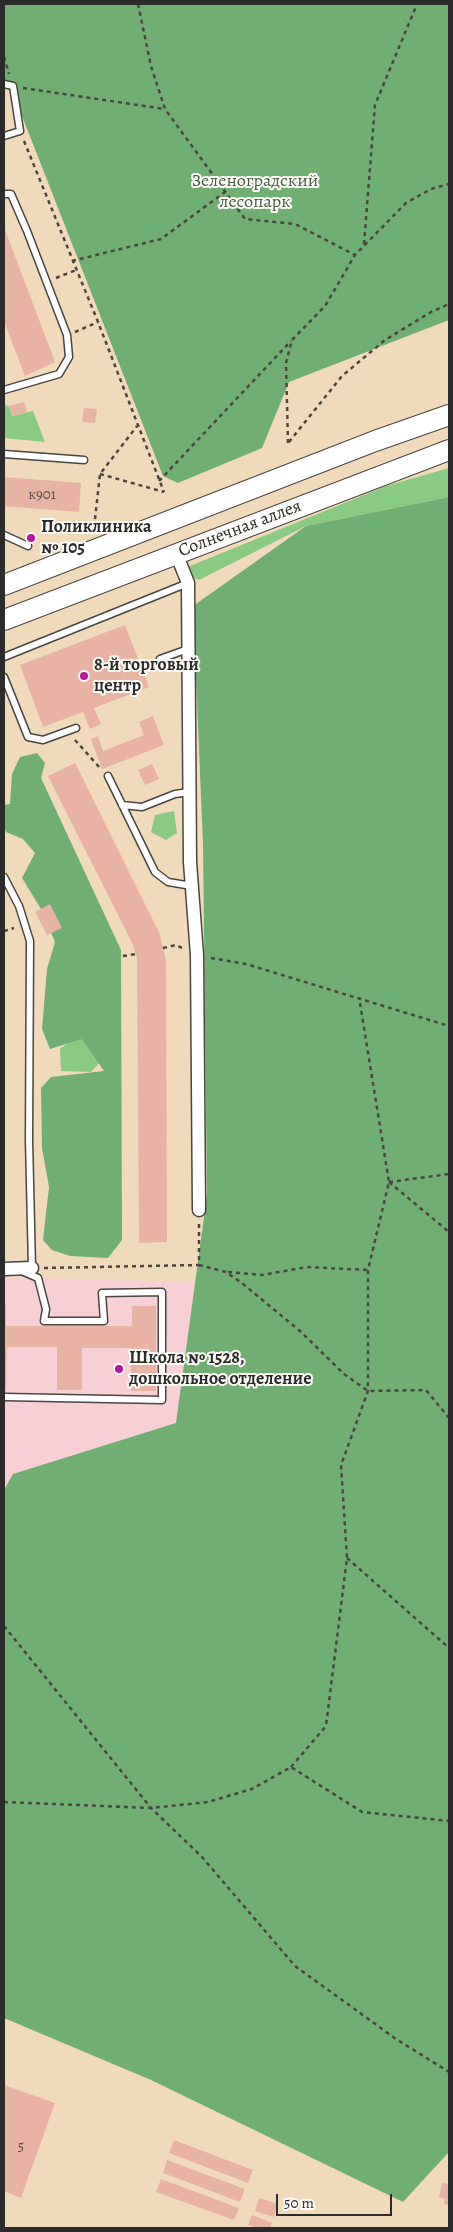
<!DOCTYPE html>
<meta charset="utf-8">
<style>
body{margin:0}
#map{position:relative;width:453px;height:2232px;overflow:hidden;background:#f1daba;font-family:Alegreya,serif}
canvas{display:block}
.frame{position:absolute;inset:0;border:5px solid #2b2b2b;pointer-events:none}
.scale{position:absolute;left:276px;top:2194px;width:116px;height:22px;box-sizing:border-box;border:2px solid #2b2b2b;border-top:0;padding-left:6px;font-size:15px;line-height:18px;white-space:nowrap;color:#2b2b2b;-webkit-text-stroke:4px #fdfcf7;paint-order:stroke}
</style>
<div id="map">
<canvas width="453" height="2232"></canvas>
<div class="frame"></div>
<div class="scale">50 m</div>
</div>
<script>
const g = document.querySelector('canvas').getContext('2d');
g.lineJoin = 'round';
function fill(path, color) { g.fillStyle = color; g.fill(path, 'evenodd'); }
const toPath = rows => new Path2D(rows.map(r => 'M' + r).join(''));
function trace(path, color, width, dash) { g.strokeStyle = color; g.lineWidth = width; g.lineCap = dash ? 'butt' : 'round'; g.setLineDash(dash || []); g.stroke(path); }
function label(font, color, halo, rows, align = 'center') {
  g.font = font + ' Alegreya,serif'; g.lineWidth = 4; g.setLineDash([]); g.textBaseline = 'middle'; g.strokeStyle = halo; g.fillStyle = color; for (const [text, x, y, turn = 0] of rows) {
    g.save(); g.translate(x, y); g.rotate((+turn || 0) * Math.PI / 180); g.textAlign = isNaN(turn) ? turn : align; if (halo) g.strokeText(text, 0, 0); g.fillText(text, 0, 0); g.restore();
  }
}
fill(toPath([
 [4,1277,224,1283,245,1456,4,1506]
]), '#f7cfd4');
fill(toPath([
 [4,405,9,406,12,416,33,411,45,442,4,438],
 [449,468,449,497,306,526,199,580,184,573,190,566,386,486],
 [174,811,177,833,166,840,151,832,155,815],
 [79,1034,102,1060,91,1072,61,1071,60,1049]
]), '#8acb84');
fill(toPath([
 [4,4,449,4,449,320,289,382,262,448,178,483,163,476,13,93,4,86],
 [449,497,449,2152,403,2202,151,2080,4,2018,4,1490,13,1474,176,1423,207,1195,203,844,193,606,306,526],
 [37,753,45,763,41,778,121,950,122,1240,108,1258,70,1256,52,1250,43,1240,49,1187,42,1148,41,1088,51,1077,104,1071,82,1039,50,1049,42,1029,47,969,55,942,41,909,22,878,35,853,23,839,6,832,4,825,4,805,10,804,12,774,20,757]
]), '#6faf72');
fill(toPath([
 [4,227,55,362,25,376,4,321],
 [24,402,27,412,12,416,9,406],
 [84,408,97,409,95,423,82,422],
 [4,477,81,483,79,512,4,506],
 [125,625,149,687,94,708,101,724,90,729,83,712,43,727,20,665],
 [153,716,164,745,102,769,91,739,98,736,103,751,144,735,139,722],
 [75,763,159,932,166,960,167,1242,139,1243,137,958,133,945,48,776],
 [152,764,159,779,145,785,138,770],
 [50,904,62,928,47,935,35,912],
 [4,1305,6,1305,6,1326,132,1326,132,1306,156,1306,156,1391,131,1391,131,1348,82,1348,82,1390,57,1390,57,1347,7,1347,6,1391,4,1391],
 [4,2085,55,2103,21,2198,4,2191],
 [174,2140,253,2170,248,2183,169,2153],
 [167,2160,245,2189,240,2202,163,2173],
 [161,2179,239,2208,234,2220,156,2192],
 [442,2183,449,2184,449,2205,444,2204,445,2199,439,2197],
 [259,2198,278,2204,274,2217,255,2211],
 [252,2215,272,2223,270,2228,257,2228,248,2225]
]), '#e8b3a2');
const lane = toPath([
 [4,84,13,86,20,131,4,136],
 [4,194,11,194,27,231,67,335,69,357,59,374,4,390],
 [4,454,84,460],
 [4,535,28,546],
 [4,657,188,583],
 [160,659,188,649],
 [4,677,28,737,43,740,76,728],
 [108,776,155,872,168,882,192,886],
 [122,805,142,807,175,794,190,792],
 [4,877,19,906,30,941,29,1140,32,1268],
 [4,1397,162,1400,162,1292,102,1293,104,1321,44,1321,46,1309,38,1278,24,1272]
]);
const street = toPath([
 [176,553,188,583,190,862,197,955,199,1210],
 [4,1269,32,1268]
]);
const primary = toPath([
 [4,585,375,441,449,415],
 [4,620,449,450]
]);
trace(lane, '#494540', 9);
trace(street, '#494540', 15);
trace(primary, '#494540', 22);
trace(toPath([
 [138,4,151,66,165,109,245,219,295,224,355,255],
 [4,57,9,74],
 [23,88,165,109],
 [24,141,98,322,164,492],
 [364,244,375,105,417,4],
 [72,261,161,239,225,192],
 [56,278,76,270],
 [75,332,98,322],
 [289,442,342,376,385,340,431,312,449,304],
 [288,443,286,363,292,340,325,306,355,255,406,203,431,189,449,184],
 [100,474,164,492],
 [159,481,291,341],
 [95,519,100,474,137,426],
 [75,740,101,769],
 [4,931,14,928],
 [163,948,176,945,182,948],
 [123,956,136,954],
 [211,958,246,964,449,1026],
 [389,1182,449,1232],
 [389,1182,449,1174],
 [199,1265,226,1272,243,1284,300,1331,344,1374,368,1391,426,1390,449,1418],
 [44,1268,199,1265,199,1224],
 [228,1272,262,1275,307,1267,368,1270],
 [347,1558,449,1648],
 [4,1626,151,1808,202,1857,295,1966,396,2039,449,2072],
 [291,1767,326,1726,347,1558,341,1465,368,1391,368,1270,389,1182,359,997],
 [4,1802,151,1808,208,1802,252,1789,291,1767,362,1812,449,1821]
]), '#494540', 2.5, [4, 4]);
trace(lane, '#fff', 6);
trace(street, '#fff', 12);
trace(primary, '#fff', 20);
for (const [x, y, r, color] of [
 [31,538,5,"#b5179e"],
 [84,676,5,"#b5179e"],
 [119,1369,5,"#b5179e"]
]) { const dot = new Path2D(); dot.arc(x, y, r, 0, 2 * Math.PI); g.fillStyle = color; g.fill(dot); trace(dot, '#fdfcf7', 2); }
label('15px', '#5a4d49', null, [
 ["к901",42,495],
 ["5",21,2147]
]);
label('18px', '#485b46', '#fdfcf7', [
 ["Зеленоградский",255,182],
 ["лесопарк",255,203]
]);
label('bold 18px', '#2b2b2b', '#fdfcf7', [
 ["Поликлиника",41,528],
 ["№ 105",41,549],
 ["8-й торговый",94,666],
 ["центр",94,687],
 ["Школа № 1528,",129,1359],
 ["дошкольное отделение",129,1380]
], 'left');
label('18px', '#2b2b2b', '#fdfcf7', [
 ["Солнечная аллея",240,529,-21]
]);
</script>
